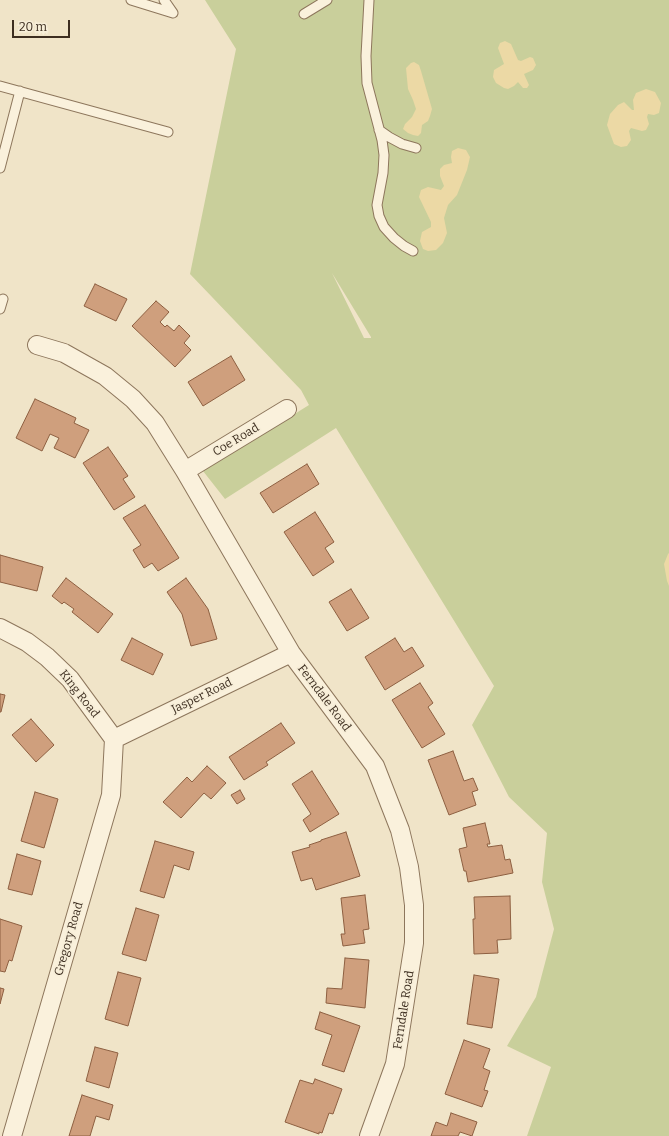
<!DOCTYPE html>
<style>
body{margin:0}
#map{position:relative;width:669px;height:1136px;overflow:hidden;background:#f0e4c8;font-family:Bitter,serif}
canvas{display:block}
.scale{position:absolute;left:12px;top:20px;width:58px;height:18px;box-sizing:border-box;border:2px solid #3d2e20;border-top:0;padding-left:5px;font-size:12px;line-height:14px;white-space:nowrap;color:#3d2e20;-webkit-text-stroke:3px #f7eed8;paint-order:stroke}
</style>
<div id="map">
<canvas width="669" height="1136"></canvas>
<div class="scale">20 m</div>
</div>
<script>
const g = document.querySelector('canvas').getContext('2d');
g.lineJoin = 'round';
function fill(path, color) { g.fillStyle = color; g.fill(path, 'evenodd'); }
const toPath = rows => new Path2D(rows.map(r => 'M' + r).join(''));
function trace(path, color, width, dash) { g.strokeStyle = color; g.lineWidth = width; g.lineCap = dash ? 'butt' : 'round'; g.setLineDash(dash || []); g.stroke(path); }
function label(font, color, halo, rows, align = 'center') {
  g.font = font + ' Bitter,serif'; g.lineWidth = 3.5; g.setLineDash([]); g.textBaseline = 'middle'; g.strokeStyle = halo; g.fillStyle = color; for (const [text, x, y, turn = 0] of rows) {
    g.save(); g.translate(x, y); g.rotate((+turn || 0) * Math.PI / 180); g.textAlign = isNaN(turn) ? turn : align; if (halo) g.strokeText(text, 0, 0); g.fillText(text, 0, 0); g.restore();
  }
}
fill(toPath([
 [205,0,669,0,669,1136,527,1136,551,1067,507,1046,536,997,554,929,542,882,547,833,509,797,472,725,494,686,336,428,225,499,203,471,309,405,301,390,190,274,236,49],
 [332,273,371,337,371,338,364,338]
]), '#c9cf9b');
fill(toPath([
 [505,41,511,44,518,60,521,61,530,57,533,58,536,65,533,70,524,74,529,85,527,88,523,88,518,82,514,86,508,89,504,88,496,83,493,77,494,70,504,64,498,48,500,43],
 [414,62,419,65,421,71,432,109,430,116,428,121,422,125,421,133,418,136,413,135,408,133,403,129,405,124,412,117,416,109,413,100,408,89,406,68,411,63],
 [646,89,655,92,661,103,659,113,654,115,648,114,647,117,649,124,646,130,642,131,631,128,629,131,631,140,627,146,621,147,614,144,607,125,610,114,618,105,624,102,632,110,634,110,633,100,636,93],
 [458,148,466,150,470,157,467,170,457,195,448,205,444,218,447,233,443,243,436,250,428,251,423,249,420,241,422,232,431,227,431,222,419,197,421,190,428,187,441,190,444,186,440,176,440,169,444,165,452,163,451,157,452,151],
 [669,553,669,586,667,581,664,564,668,554]
]), '#ecd9a5');
const building = toPath([
 [95,284,127,299,116,321,84,306,95,284],
 [156,301,169,312,160,322,165,327,167,325,174,331,179,325,190,336,184,343,191,350,175,367,132,326,156,301],
 [231,356,245,380,203,406,188,382,231,356],
 [35,399,76,418,74,423,89,430,75,458,54,448,59,438,50,434,42,451,16,438,35,399],
 [108,447,128,476,123,479,135,497,114,510,83,463,108,447],
 [307,464,319,484,273,513,260,493,307,464],
 [145,505,179,558,158,571,152,563,144,568,133,550,141,545,123,518,145,505],
 [315,512,334,542,325,548,334,562,313,576,284,532,315,512],
 [0,555,43,567,37,591,0,582,0,555],
 [66,578,113,614,98,633,72,612,74,609,64,602,62,604,52,596,66,578],
 [186,578,208,609,217,639,191,646,182,614,167,592,186,578],
 [351,589,369,618,347,631,329,602,351,589],
 [132,638,163,654,153,675,121,660,132,638],
 [395,638,404,652,412,647,424,666,385,690,365,657,395,638],
 [420,683,433,703,428,707,445,734,422,748,392,700,420,683],
 [0,694,5,695,1,712,0,712,0,694],
 [31,719,54,745,36,762,12,735,31,719],
 [281,723,295,743,266,762,268,765,244,780,229,757,281,723],
 [453,751,464,781,473,778,478,790,472,792,476,805,449,815,428,760,453,751],
 [207,766,226,783,211,799,204,793,181,818,163,802,187,777,192,782,207,766],
 [312,771,339,814,310,832,303,820,311,814,292,784,312,771],
 [240,790,245,799,237,804,231,795,240,790],
 [35,792,58,799,44,848,21,841,35,792],
 [485,823,490,844,487,844,488,847,502,845,505,860,510,859,513,873,468,882,466,871,464,871,459,849,467,847,463,828,485,823],
 [346,832,360,876,316,890,312,878,301,881,292,852,310,847,309,845,321,841,321,840,346,832],
 [155,841,194,852,189,870,174,865,164,898,140,891,155,841],
 [17,854,41,861,32,895,8,889,17,854],
 [365,895,369,929,363,930,365,943,343,946,341,934,345,934,341,898,365,895],
 [510,896,511,939,497,940,498,953,474,954,473,919,475,919,474,897,510,896],
 [136,908,159,915,146,961,122,954,136,908],
 [0,919,22,926,12,961,9,960,5,972,0,971,0,919],
 [345,958,369,960,365,1008,326,1003,327,988,342,989,345,958],
 [118,972,141,978,128,1026,105,1019,118,972],
 [474,975,499,979,492,1028,467,1024,474,975],
 [0,988,4,989,0,1004,0,988],
 [320,1012,360,1026,344,1072,322,1065,332,1035,315,1029,320,1012],
 [464,1040,490,1049,483,1068,490,1071,484,1090,488,1091,482,1107,445,1094,464,1040],
 [95,1047,118,1053,109,1088,86,1081,95,1047],
 [315,1079,342,1089,333,1114,329,1113,322,1133,319,1132,319,1134,285,1122,300,1080,313,1084,315,1079],
 [82,1095,113,1105,109,1120,96,1116,90,1136,69,1136,82,1095],
 [451,1113,477,1122,472,1136,460,1132,458,1136,431,1136,436,1122,447,1126,451,1113]
]);
fill(building, '#cf9f7d');
trace(building, '#8d5f41', 1);
const service = toPath([
 [131,0,173,13,164,0],
 [369,0,366,56,367,83,382,140,384,155,383,173,377,205,379,216,384,227,394,238,404,246,413,251],
 [304,14,327,0],
 [0,86,168,132],
 [379,130,389,137,402,144,416,148],
 [0,168,20,91],
 [0,309,3,299]
]);
const minor = toPath([
 [37,345,64,353,105,376,133,399,155,423,185,471,291,653,375,766,400,830,409,867,414,905,414,943,395,1064,369,1136],
 [185,471,287,409],
 [0,628,27,642,47,657,70,679,114,739],
 [114,739,291,653],
 [12,1136,111,795,114,739]
]);
trace(service, '#8d765c', 11);
trace(minor, '#8d765c', 20);
trace(service, '#faf1dc', 9);
trace(minor, '#faf1dc', 18);
label('12px', '#3d2e20', '#f7eed8', [
 ["Coe Road",236,440,-31],
 ["King Road",79,694,52],
 ["Jasper Road",202,696,-26],
 ["Ferndale Road",324,698,53],
 ["Gregory Road",69,939,-74],
 ["Ferndale Road",404,1010,-81]
]);
</script>
